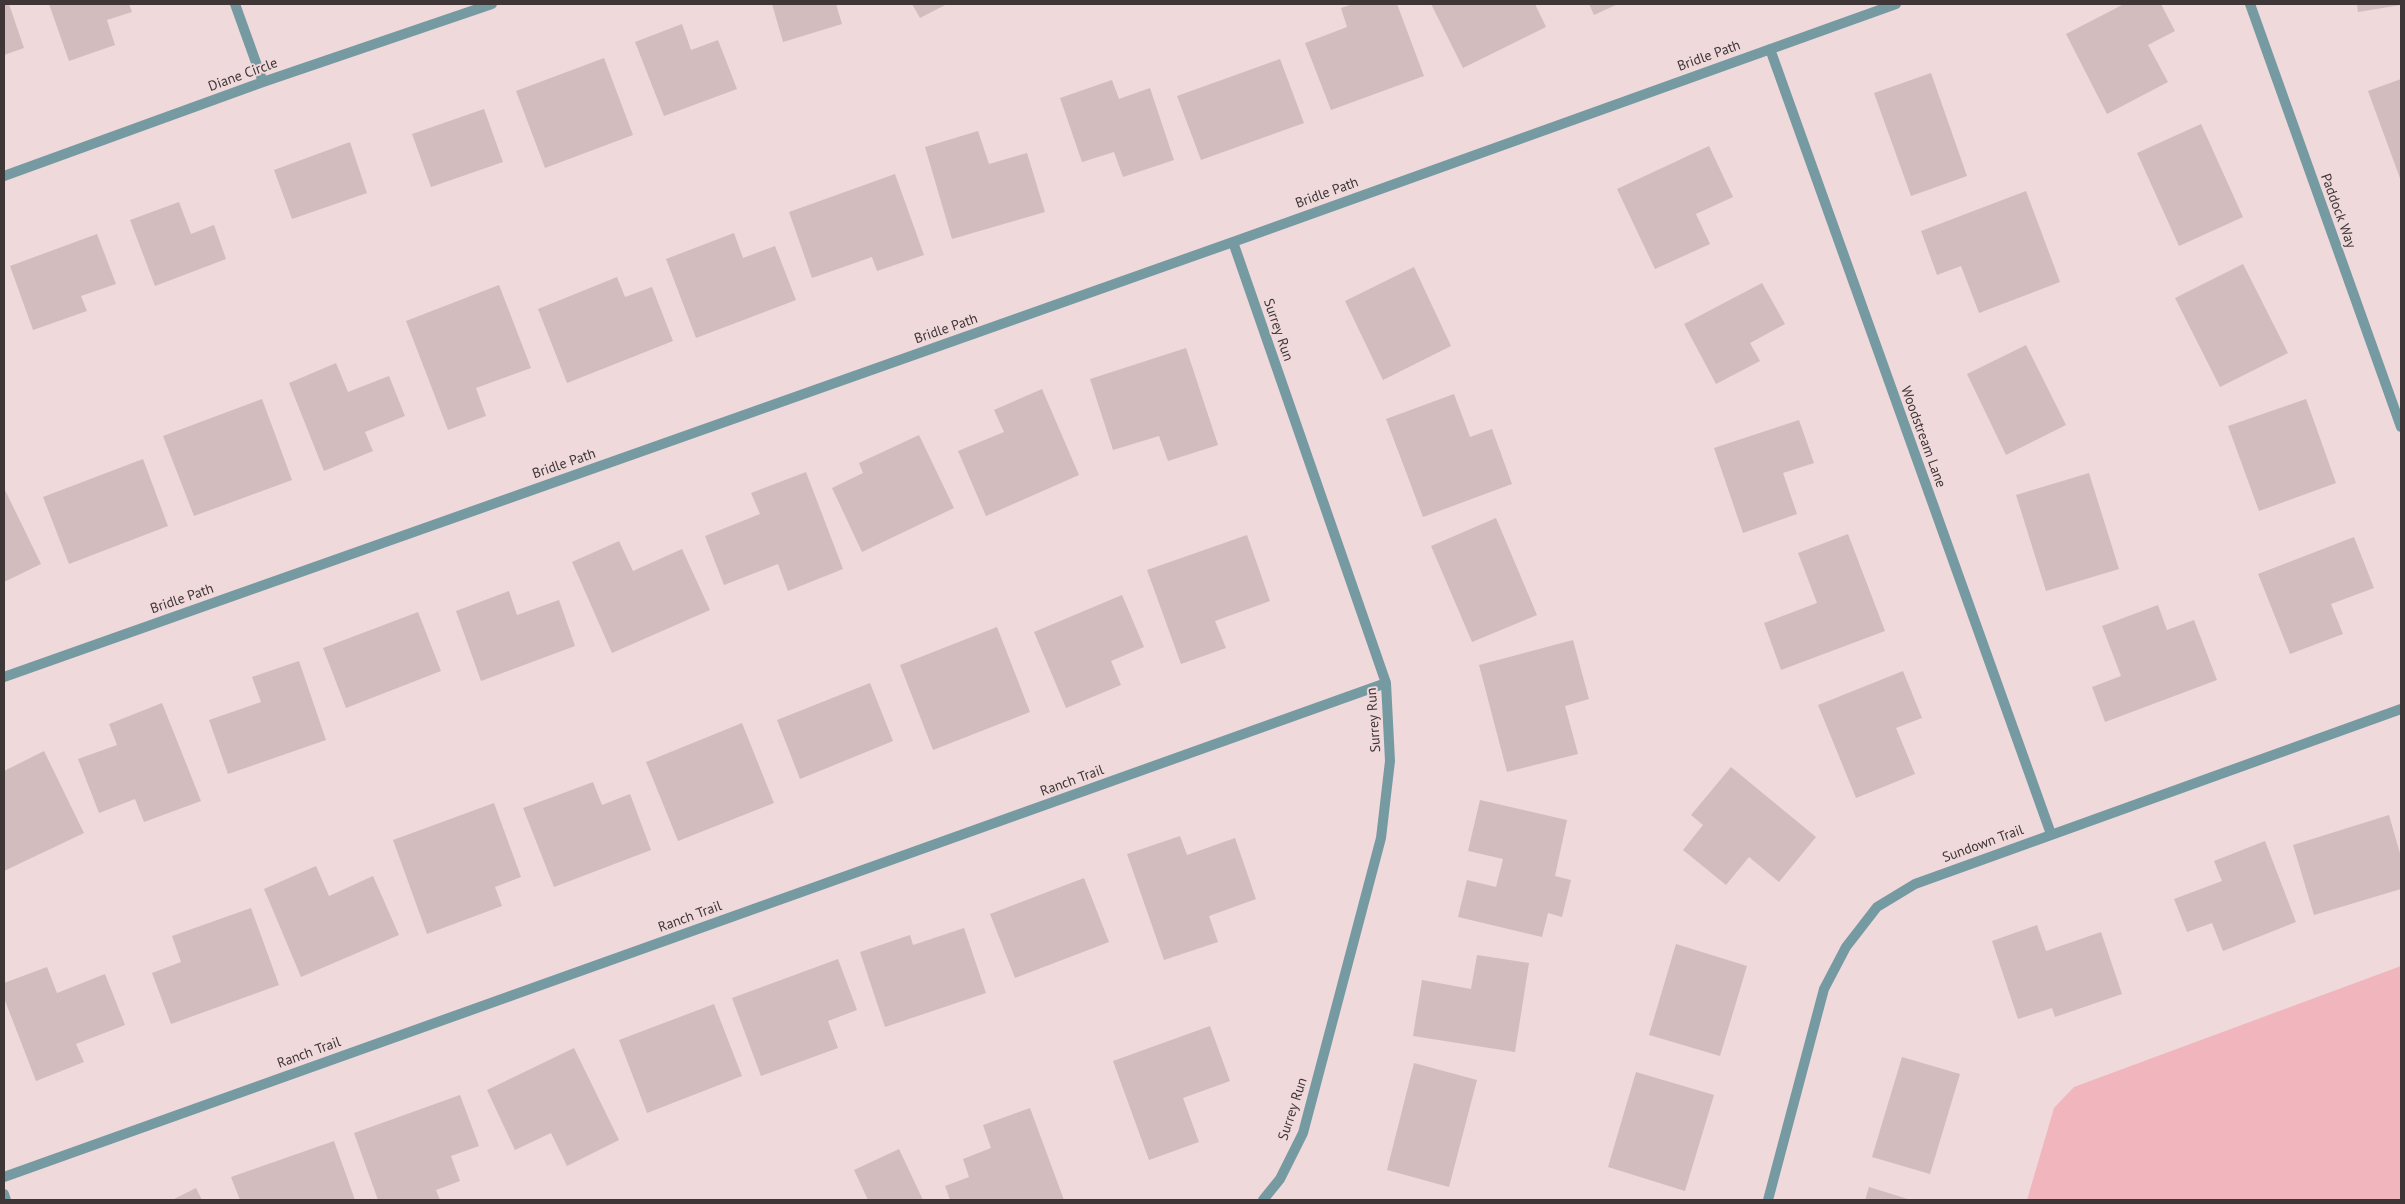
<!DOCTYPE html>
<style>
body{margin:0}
#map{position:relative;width:2405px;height:1204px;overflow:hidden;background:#efd9db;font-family:"PT Sans",sans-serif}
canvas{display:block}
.frame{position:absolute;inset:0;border:5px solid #3f3637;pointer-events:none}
</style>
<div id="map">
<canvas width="2405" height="1204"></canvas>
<div class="frame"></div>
</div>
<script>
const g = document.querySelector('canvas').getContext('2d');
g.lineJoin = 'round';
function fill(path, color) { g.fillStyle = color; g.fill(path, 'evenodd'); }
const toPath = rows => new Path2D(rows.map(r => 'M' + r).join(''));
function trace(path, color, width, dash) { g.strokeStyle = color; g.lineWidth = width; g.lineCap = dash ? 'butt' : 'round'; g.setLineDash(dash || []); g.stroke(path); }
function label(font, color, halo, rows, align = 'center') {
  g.font = font + ' "PT Sans",sans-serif'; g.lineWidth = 4; g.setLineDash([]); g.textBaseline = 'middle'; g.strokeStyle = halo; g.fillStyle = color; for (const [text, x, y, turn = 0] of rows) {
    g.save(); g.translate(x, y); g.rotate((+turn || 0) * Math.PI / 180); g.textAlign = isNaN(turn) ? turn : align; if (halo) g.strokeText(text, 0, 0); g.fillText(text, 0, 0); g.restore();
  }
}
fill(toPath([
 [2401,966,2401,1200,2027,1200,2054,1108,2074,1087]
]), '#f0b5bd');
fill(toPath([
 [4,4,9,4,24,48,4,55],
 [49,4,129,4,132,12,107,20,115,45,69,61],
 [772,4,836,4,842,24,783,42],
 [912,4,947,4,920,18],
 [1353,4,1397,4,1424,76,1331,110,1305,43,1347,27,1341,8],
 [1431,4,1535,4,1546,27,1463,68],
 [1589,4,1618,4,1594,15],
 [2124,4,2161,4,2175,31,2148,45,2168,82,2107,114,2066,34],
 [2357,4,2401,4,2401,5,2358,12],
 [682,24,691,50,718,40,737,89,664,116,635,42],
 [604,58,633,135,545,168,516,91],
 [1280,59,1304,123,1201,160,1177,96],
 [1931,73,1967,176,1911,196,1874,93],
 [2401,79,2401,181,2368,91],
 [1112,80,1119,99,1150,88,1174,160,1123,177,1114,152,1082,162,1060,98],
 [484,109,503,162,431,187,412,134],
 [2201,124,2243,217,2179,246,2137,153],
 [978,131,989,164,1027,153,1045,212,952,239,925,147],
 [350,142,367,193,292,219,274,170],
 [1709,146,1733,197,1696,214,1710,244,1655,269,1617,189],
 [895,174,924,255,877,271,872,257,812,278,789,212],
 [2026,191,2060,282,1979,313,1961,266,1937,275,1921,231],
 [179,202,191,234,214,225,226,259,155,286,130,220],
 [734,233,743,258,775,246,796,300,696,338,666,259],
 [97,234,116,284,81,296,87,311,33,330,10,266],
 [2243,264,2288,353,2220,387,2175,298],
 [1414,267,1451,346,1383,380,1345,301],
 [617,277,625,297,652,287,673,341,567,383,538,309],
 [1762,283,1785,324,1750,343,1760,361,1716,384,1684,324],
 [499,285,531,368,476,388,486,416,448,430,406,321],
 [2026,345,2066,425,2006,455,1967,374],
 [1186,348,1218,445,1168,461,1159,436,1113,450,1090,379],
 [336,363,348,392,389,376,405,416,365,432,373,451,324,471,289,383],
 [1042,389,1079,475,986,516,958,451,1004,432,994,410],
 [1454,394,1470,437,1492,429,1512,484,1423,517,1386,419],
 [262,399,292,480,194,516,163,436],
 [2306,399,2336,483,2259,511,2228,426],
 [1799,420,1814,463,1783,473,1797,514,1743,533,1714,448],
 [919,435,954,508,862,552,832,488,863,473,859,463],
 [143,459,168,526,69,564,43,497],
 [806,472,843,569,788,591,778,564,724,585,705,536,760,514,751,493],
 [2089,473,2119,569,2046,591,2016,495],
 [4,488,41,564,4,582],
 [1496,518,1537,615,1472,642,1431,546],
 [1848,534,1885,631,1781,670,1764,623,1817,603,1798,553],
 [1247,535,1270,601,1215,621,1226,648,1181,664,1147,570],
 [2354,537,2374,588,2331,604,2343,634,2290,654,2258,574],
 [619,541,633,571,682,549,710,610,612,653,572,562],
 [509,591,517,615,559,600,575,646,481,681,456,611],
 [1122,595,1144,647,1111,661,1121,685,1066,708,1034,632],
 [2158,605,2167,630,2194,620,2217,680,2105,722,2092,687,2121,676,2102,626],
 [418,612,441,671,346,708,323,648],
 [997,627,1030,712,933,750,900,665],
 [1573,640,1589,699,1565,706,1578,754,1507,772,1479,665],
 [299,661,326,740,228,774,209,720,261,702,252,677],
 [1903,671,1922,718,1896,728,1915,774,1856,798,1818,705],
 [870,683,893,741,800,779,777,720],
 [162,703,201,801,144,822,135,799,99,813,78,759,117,745,109,724],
 [742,723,774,803,678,841,646,762],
 [44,751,84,833,4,871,4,771],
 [1731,767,1816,837,1779,882,1749,857,1726,885,1683,850,1703,825,1691,815],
 [593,782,602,805,630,794,651,850,554,887,523,808],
 [1480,800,1567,820,1555,876,1571,880,1562,917,1548,913,1542,937,1458,917,1467,880,1496,887,1503,859,1468,851],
 [494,803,521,877,495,887,502,906,427,934,393,840],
 [2389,815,2401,857,2401,889,2314,915,2293,845],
 [1180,836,1187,855,1235,838,1256,899,1209,916,1218,942,1164,960,1127,854],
 [2265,841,2296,922,2223,951,2212,923,2187,932,2174,899,2222,881,2214,861],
 [316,866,329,896,373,876,399,935,301,977,264,889],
 [1084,878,1109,942,1015,978,990,914],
 [251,908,279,985,171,1024,152,973,181,962,172,936],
 [2037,925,2046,951,2101,932,2122,994,2055,1017,2052,1008,2018,1019,1992,941],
 [964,928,986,993,885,1027,860,952,910,935,913,945],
 [1676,944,1747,966,1720,1056,1649,1035],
 [1477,955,1529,963,1515,1052,1413,1036,1422,980,1471,989],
 [838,959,857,1010,828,1021,838,1048,761,1076,732,998],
 [47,967,57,993,105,974,125,1025,76,1044,84,1062,36,1081,4,998,4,983],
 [714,1004,742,1076,647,1113,619,1040],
 [1210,1026,1230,1081,1183,1098,1199,1142,1149,1160,1113,1061],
 [574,1048,619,1140,567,1166,551,1133,515,1150,487,1090],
 [1902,1057,1960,1074,1930,1174,1872,1157],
 [1414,1063,1477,1080,1449,1187,1387,1170],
 [1636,1072,1714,1095,1685,1191,1608,1167],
 [460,1095,479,1146,451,1156,460,1181,436,1190,440,1200,378,1200,354,1133],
 [1030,1108,1064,1200,950,1200,945,1186,969,1177,963,1159,991,1148,983,1125],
 [334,1141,355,1200,240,1200,231,1177],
 [899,1149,923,1200,868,1200,854,1170],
 [1869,1187,1911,1200,1865,1200],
 [196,1188,202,1200,172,1200]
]), '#d2bcbe');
trace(toPath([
 [235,4,263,82],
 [2250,4,2401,427],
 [1770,49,2051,834],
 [4,176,263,82,492,4],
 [1233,242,1386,683,1390,761,1381,838,1303,1133,1280,1179,1263,1200],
 [4,677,1233,242,1896,4],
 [4,1177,1386,683],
 [4,1194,6,1200],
 [1768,1200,1824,989,1846,947,1877,907,1915,884,2401,709]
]), '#769aa2', 10);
label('14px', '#3f3637', '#efd9db', [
 ["Bridle Path",1709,56,-20],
 ["Diane Circle",243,75,-20],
 ["Bridle Path",1327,193,-20],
 ["Paddock Way",2338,211,70],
 ["Bridle Path",946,329,-19],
 ["Surrey Run",1278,330,71],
 ["Woodstream Lane",1923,437,70],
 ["Bridle Path",564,464,-19],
 ["Bridle Path",182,599,-19],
 ["Surrey Run",1374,720,-94],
 ["Ranch Trail",1072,781,-20],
 ["Sundown Trail",1983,844,-20],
 ["Ranch Trail",690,917,-20],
 ["Ranch Trail",309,1053,-20],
 ["Surrey Run",1293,1109,-72]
]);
</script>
